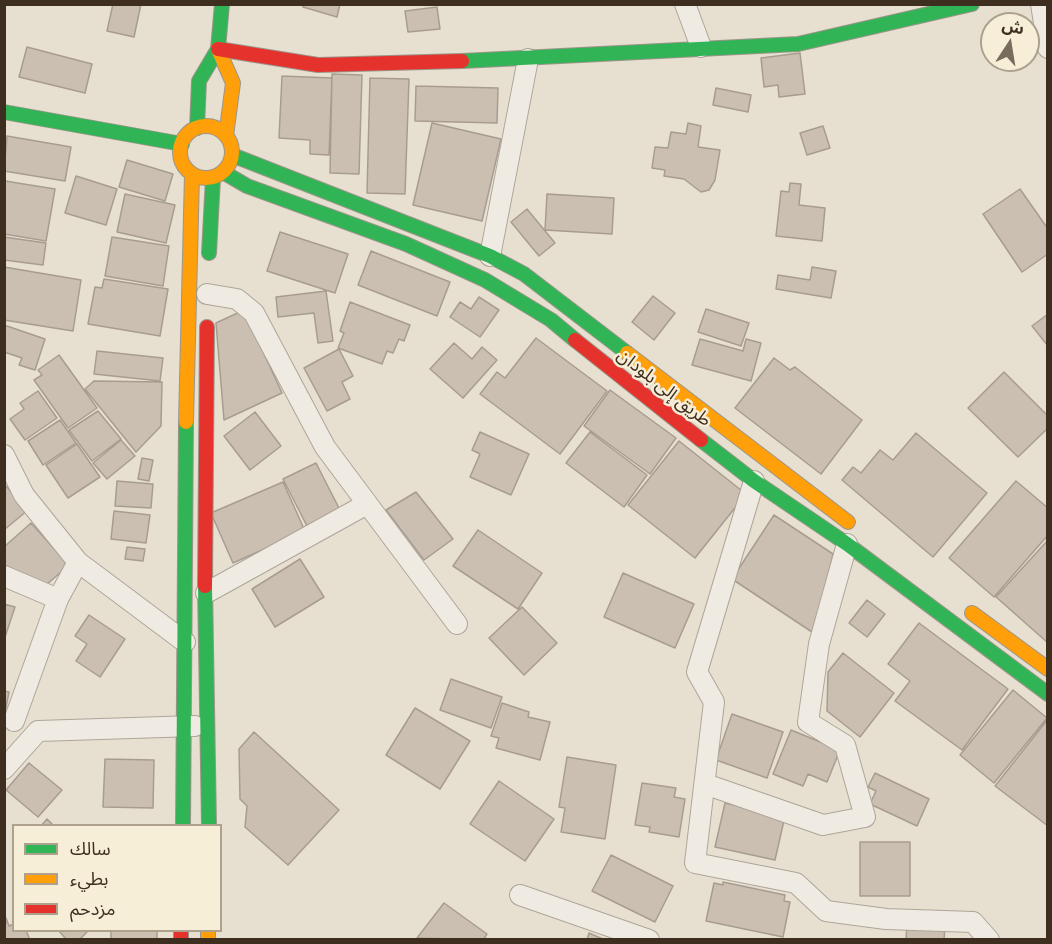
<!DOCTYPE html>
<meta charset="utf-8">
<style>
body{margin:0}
#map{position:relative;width:1052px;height:944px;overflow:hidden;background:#e7e0d1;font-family:"PT Serif","Noto Sans Arabic",serif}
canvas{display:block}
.frame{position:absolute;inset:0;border:6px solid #3d2e20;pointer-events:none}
.legend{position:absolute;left:12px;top:824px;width:210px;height:108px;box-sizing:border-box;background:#f7eed8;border:2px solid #ada18e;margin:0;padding:8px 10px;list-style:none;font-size:18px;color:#3d2e20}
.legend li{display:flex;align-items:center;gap:12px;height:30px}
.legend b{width:30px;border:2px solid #ada18e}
.north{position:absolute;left:980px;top:12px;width:60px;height:60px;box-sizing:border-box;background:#f7eed8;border:2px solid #ada18e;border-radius:50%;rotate:12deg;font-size:16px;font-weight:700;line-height:24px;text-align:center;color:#3d2e20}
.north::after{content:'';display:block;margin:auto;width:21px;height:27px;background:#786c5e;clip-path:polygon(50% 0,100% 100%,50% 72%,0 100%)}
</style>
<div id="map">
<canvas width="1052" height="944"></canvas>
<div class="frame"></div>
<ul class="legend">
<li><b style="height:8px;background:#30b455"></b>سالك</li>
<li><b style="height:8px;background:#ff9f0a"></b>بطيء</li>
<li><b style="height:8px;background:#e5322d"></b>مزدحم</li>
</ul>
<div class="north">ش</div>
</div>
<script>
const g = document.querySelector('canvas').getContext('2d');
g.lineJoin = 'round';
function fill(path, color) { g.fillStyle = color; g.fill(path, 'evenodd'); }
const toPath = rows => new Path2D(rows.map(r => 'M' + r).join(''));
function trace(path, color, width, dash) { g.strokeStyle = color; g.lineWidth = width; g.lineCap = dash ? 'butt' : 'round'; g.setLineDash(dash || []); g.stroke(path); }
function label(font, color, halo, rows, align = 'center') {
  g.font = font + ' "PT Serif","Noto Sans Arabic",serif'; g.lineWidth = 5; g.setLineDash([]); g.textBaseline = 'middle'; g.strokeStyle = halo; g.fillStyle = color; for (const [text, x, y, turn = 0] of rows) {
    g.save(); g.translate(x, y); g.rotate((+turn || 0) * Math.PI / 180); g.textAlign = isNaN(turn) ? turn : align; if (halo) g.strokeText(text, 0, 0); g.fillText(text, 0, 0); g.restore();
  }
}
const building = toPath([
 [113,4,141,4,134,37,107,31,113,4],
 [303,4,340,4,337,17,303,7,303,4],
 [437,7,440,29,408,32,405,11,437,7],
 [27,47,92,64,85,93,19,77,27,47],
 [800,53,805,94,779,97,778,85,764,87,761,58,800,53],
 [332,74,362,75,359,174,330,173,332,74],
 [282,76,332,78,329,155,310,154,310,140,279,138,282,76],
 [370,78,409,79,405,194,367,193,370,78],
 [416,86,498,88,497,123,415,121,416,86],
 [716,88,751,95,748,112,713,105,716,88],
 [432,123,501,139,482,221,413,205,432,123],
 [688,123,701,126,698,147,720,150,715,180,709,190,701,192,684,179,664,176,665,170,652,168,655,147,668,148,671,132,686,134,688,123],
 [823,126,830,148,807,155,800,133,823,126],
 [7,136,71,147,65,181,4,171,7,136],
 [127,160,173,174,165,201,119,187,127,160],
 [76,176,117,189,106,225,65,213,76,176],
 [5,181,55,189,46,241,4,234,5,181],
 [790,183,801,184,799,205,825,208,822,241,776,236,781,191,789,192,790,183],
 [1020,189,1048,229,1048,254,1022,272,983,214,1020,189],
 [125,194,175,205,166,243,117,232,125,194],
 [547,194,614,198,612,234,545,230,547,194],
 [527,209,555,243,539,256,511,222,527,209],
 [280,232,348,254,335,293,267,271,280,232],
 [4,237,46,243,43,265,4,260,4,237],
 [112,237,169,246,163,286,105,276,112,237],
 [371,251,450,282,437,316,358,285,371,251],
 [4,267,81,280,73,331,4,320,4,267],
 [812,267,836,271,831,298,776,289,778,275,810,280,812,267],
 [104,279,168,289,160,336,88,324,95,287,102,288,104,279],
 [326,291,333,341,318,343,314,313,278,317,276,297,326,291],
 [653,296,675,313,654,340,632,322,653,296],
 [479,297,499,310,480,337,450,317,460,302,471,309,479,297],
 [350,302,410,325,404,341,399,339,393,353,387,351,382,364,338,348,344,333,340,331,350,302],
 [706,309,749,323,741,346,698,332,706,309],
 [244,310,282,393,224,420,216,323,244,310],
 [1048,314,1048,346,1032,326,1048,314],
 [4,325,45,339,35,370,19,365,22,358,4,352,4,325],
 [536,338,607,391,560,454,480,394,497,372,505,378,536,338],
 [700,339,743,351,746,339,761,343,751,381,692,365,700,339],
 [454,343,472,359,482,347,497,360,463,398,430,369,454,343],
 [339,349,353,376,342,382,350,399,327,411,304,368,339,349],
 [97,351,163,358,160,381,94,374,97,351],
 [59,355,97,408,68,428,34,380,42,375,38,370,59,355],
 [774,358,790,370,795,367,862,420,821,474,735,408,774,358],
 [1004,372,1048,416,1048,428,1018,457,968,408,1004,372],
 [94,381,162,382,161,426,136,452,85,389,94,381],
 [610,390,676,438,650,474,584,426,610,390],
 [38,391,57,418,25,440,10,419,24,409,20,403,38,391],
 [98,411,121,439,92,461,69,430,98,411],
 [255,412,281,446,250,470,224,436,255,412],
 [60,420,76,443,43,465,28,441,60,420],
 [480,432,529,454,511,495,470,477,480,454,472,450,480,432],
 [590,432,647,475,624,507,566,463,590,432],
 [916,433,987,493,933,557,842,480,853,467,861,473,880,450,893,460,916,433],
 [121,440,135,456,107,479,93,463,121,440],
 [679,441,746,494,695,558,628,505,679,441],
 [77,444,100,477,68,498,46,465,77,444],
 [142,458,153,460,149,481,138,479,142,458],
 [316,463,342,514,309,530,283,479,316,463],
 [117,481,153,484,151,508,115,506,117,481],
 [1016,481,1048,508,1048,535,994,597,949,558,1016,481],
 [283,482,305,531,233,563,211,513,283,482],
 [4,484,28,510,4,530,4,484],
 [416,492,453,539,424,560,386,510,416,492],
 [114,511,150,515,146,543,111,539,114,511],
 [774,515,833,554,815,634,732,579,774,515],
 [31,523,69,565,46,585,4,565,4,547,31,523],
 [478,530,542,573,518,609,453,566,478,530],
 [1048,540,1048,643,996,597,1048,540],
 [127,547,145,549,143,561,125,559,127,547],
 [300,559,324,597,275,627,252,589,300,559],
 [623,573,694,604,675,648,604,617,623,573],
 [867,600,885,614,867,637,849,623,867,600],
 [4,604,15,607,5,637,4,636,4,604],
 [522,607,557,643,524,675,489,638,522,607],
 [89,615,125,639,100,677,76,661,87,644,75,636,89,615],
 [919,623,1008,689,962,750,895,701,910,681,888,664,919,623],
 [843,653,894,693,860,737,827,711,828,672,843,653],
 [451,679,502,697,491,728,440,710,451,679],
 [1013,690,1047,718,994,783,960,755,1013,690],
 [4,691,9,692,5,713,4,713,4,691],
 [502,703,529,712,528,717,550,722,540,760,496,748,499,738,491,736,502,703],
 [415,708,470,741,440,789,386,755,415,708],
 [732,714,783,732,767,778,716,760,732,714],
 [1048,719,1048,826,995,786,1048,719],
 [791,730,840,750,827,782,808,774,803,786,773,774,791,730],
 [254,732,339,810,288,865,245,827,247,806,240,799,239,749,254,732],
 [567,757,616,765,605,839,561,832,565,808,559,807,567,757],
 [105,759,154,760,153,808,103,807,105,759],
 [29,763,62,790,38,817,6,790,29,763],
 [875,773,929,799,917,826,870,804,876,791,868,787,875,773],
 [499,781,554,819,525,861,470,824,499,781],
 [642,783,676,788,674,797,685,799,679,837,649,832,650,827,635,825,642,783],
 [725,803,785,816,775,860,715,847,725,803],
 [47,819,54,826,41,826,47,819],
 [860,842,910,842,910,896,860,896,860,842],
 [611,855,673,886,655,922,592,891,611,855],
 [723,882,785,895,784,901,790,902,783,937,706,921,714,883,723,885,723,882],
 [444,903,487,934,483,940,417,938,444,903],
 [6,918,9,926,14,924,14,930,26,930,30,940,4,940,6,918],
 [907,923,945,926,944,940,906,940,907,923],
 [58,930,89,930,79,940,67,940,58,930],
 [111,930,157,930,157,940,111,940,111,930],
 [589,933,605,940,587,940,589,933]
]);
fill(building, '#cbbfb2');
trace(building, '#a89c90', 1.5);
const street = toPath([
 [685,4,701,47],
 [1041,4,1048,48],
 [490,256,528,59],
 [207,294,237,299,254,313,325,447,457,624],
 [4,455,24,495,78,562],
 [754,481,697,672,714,702,695,863,796,883,826,911,886,919,973,922,989,940],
 [4,576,58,599],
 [206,593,367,504],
 [14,721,58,599,78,562,185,642],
 [4,769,38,731,195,726],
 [705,784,823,825,865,817,845,745,808,722,819,644,847,544],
 [520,895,649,940]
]);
const fast = toPath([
 [462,61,798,44,972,4],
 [4,112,182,144],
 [197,128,199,81,218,49,222,4],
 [232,155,490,256,524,274,627,353],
 [223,172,247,186,406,244,485,280,551,320,575,340],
 [209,253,213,178],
 [701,440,754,481,847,544,1048,694],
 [205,586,209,826],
 [183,826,186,422]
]);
const slow = toPath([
 [218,49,233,83,226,136],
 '180 152a26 26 0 1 1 52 0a26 26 0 1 1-52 0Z',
 [627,353,848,522],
 [186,422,192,174],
 [972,613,1048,669],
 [208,930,208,940]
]);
const jam = toPath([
 [218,49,318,65,462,61],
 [575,340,701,440],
 [205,586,207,327],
 [181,930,181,940]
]);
trace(street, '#ada599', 22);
trace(fast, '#9c958a', 16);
trace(slow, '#9c958a', 16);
trace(jam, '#9c958a', 16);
trace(street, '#efebe3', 20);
trace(fast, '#30b455', 14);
trace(slow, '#ff9f0a', 14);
trace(jam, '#e5322d', 14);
label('18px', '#3d2e20', '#f7eed8', [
 ["طريق إلى بلودان",664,388,38]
]);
</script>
